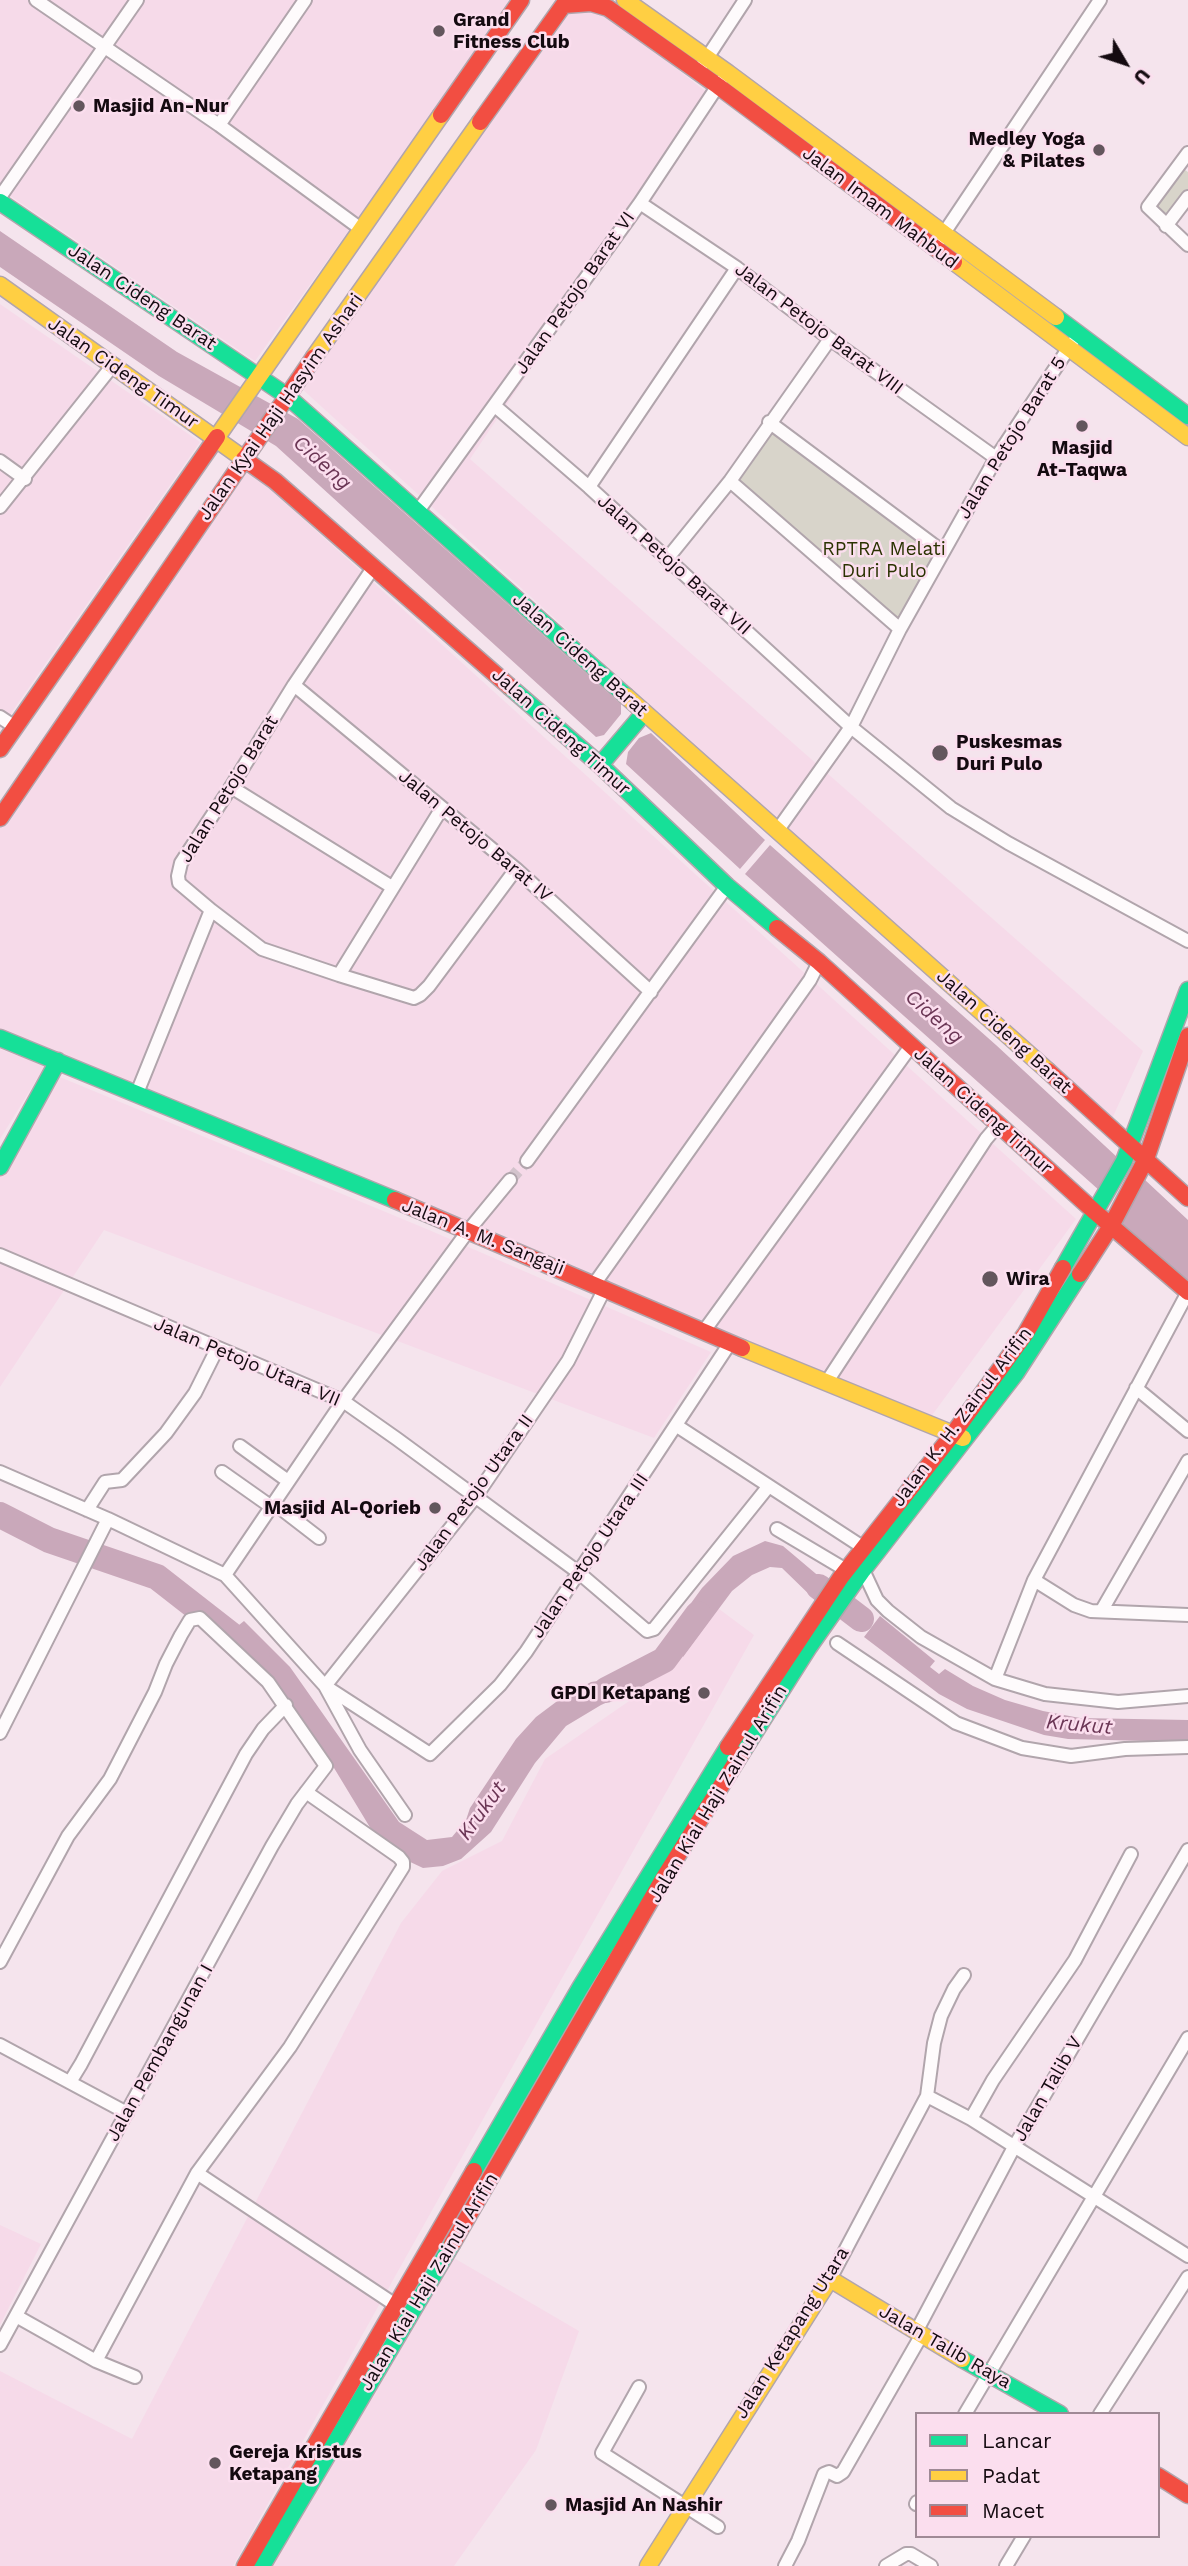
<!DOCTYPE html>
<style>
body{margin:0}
#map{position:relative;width:1188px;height:2566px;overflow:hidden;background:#f5e4ed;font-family:"Work Sans",sans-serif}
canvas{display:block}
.legend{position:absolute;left:915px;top:2412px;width:245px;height:126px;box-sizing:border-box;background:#fbdeee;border:2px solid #9f8995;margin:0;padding:9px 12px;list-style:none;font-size:21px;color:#140a10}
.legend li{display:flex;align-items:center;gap:14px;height:35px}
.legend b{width:35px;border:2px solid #9f8995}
.north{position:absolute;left:1090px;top:28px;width:70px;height:70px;-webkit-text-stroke:5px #fbdeee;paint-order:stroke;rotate:129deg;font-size:19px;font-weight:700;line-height:28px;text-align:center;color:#140a10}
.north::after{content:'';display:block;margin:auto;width:24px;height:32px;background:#140a10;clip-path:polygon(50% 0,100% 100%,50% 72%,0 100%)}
</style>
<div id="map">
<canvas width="1188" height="2566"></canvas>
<ul class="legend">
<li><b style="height:9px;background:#16e098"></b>Lancar</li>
<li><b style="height:9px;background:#ffcf43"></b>Padat</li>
<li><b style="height:9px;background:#f24e42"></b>Macet</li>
</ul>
<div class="north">U</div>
</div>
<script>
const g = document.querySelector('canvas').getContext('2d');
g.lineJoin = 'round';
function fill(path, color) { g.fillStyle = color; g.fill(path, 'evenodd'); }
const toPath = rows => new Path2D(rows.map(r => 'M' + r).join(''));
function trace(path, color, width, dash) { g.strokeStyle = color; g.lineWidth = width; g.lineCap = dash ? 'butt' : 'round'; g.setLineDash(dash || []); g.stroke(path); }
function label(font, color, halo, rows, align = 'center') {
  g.font = font + ' "Work Sans",sans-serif'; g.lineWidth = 5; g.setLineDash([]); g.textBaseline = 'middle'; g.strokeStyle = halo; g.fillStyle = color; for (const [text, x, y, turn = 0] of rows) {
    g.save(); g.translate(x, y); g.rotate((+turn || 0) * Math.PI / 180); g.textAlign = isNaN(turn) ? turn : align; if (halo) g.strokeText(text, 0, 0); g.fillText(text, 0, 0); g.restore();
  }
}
fill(toPath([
 [0,0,515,0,255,361,0,189],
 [573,0,589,0,714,98,470,459,1143,1051,1110,1123,300,387],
 [0,304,200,442,0,729],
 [236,466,269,488,1076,1219,930,1418,0,1036,0,808],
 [0,1049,45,1066,0,1139],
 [55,1075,429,1230,711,1352,654,1438,104,1230,0,1387,0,1159],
 [707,1600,754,1635,233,2566,0,2566,0,2371,132,2439,401,1923,442,1871,502,1841,545,1759,635,1697],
 [0,2225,41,2244,0,2325],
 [442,2251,579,2331,536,2450,454,2566,260,2566]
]), '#f6dae9');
fill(toPath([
 [1185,170,1188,172,1188,207,1176,223,1156,208],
 [769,422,943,552,900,629,730,481]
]), '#d8d4ca');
fill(toPath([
 [0,231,177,352,298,419,621,704,621,714,604,735,596,737,276,446,159,376,0,267],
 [651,733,765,840,740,869,626,764,628,752,639,738],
 [770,845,996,1045,1118,1158,1100,1191,745,874],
 [1144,1179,1188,1220,1188,1285,1119,1224],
 [765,1541,783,1546,828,1584,817,1602,782,1568,770,1567,752,1575,732,1591,683,1657,673,1630,681,1617,702,1588,733,1556],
 [880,1616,935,1661,930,1667,939,1674,945,1669,973,1686,1005,1700,1043,1711,1080,1718,1188,1720,1188,1742,1068,1739,1044,1735,967,1709,939,1694,864,1637],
 [244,1621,290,1667,399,1822,427,1840,452,1837,466,1820,470,1808,516,1739,536,1717,560,1699,591,1682,619,1678,635,1669,645,1685,601,1705,566,1726,535,1763,491,1832,461,1859,443,1866,423,1868,406,1860,374,1834,331,1763,224,1637]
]), '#c9a8ba');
trace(toPath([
 [0,1515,49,1540,157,1577,257,1655],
 [819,1587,861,1619],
 [606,1690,664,1660,698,1614]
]), '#c9a8ba', 26);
trace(toPath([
 [510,1180,527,1161]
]), '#d3c3cc', 12, [12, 6]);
const street = toPath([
 [36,0,219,125,361,229],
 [703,64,745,0],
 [219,125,305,0],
 [1188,153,1148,207,1188,245],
 [0,197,137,0],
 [640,203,737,268,830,339,996,458],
 [1166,226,1188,197],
 [940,239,1100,0],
 [495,406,589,487,851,727,951,808,1008,843,1188,941],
 [769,422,943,552],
 [0,461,25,479],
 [730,481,900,629],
 [589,487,737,268],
 [0,507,113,365],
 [418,511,640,203,721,81],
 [667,559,730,481,830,339],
 [294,685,516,869,651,992],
 [0,717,15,727],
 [231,787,392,887],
 [777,831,851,727,900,629,996,458,1072,343],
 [211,910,262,949,339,975,414,998,420,995,429,986,516,869],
 [339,975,442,808],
 [137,1093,211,910,179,883,178,876,181,863,231,787,294,685,373,568],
 [527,1161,727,886],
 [0,1255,343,1401,397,1439,578,1572,647,1631,654,1629,768,1487],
 [595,1283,810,980,819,962],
 [605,1288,568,1361,476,1496,325,1686,430,1754,500,1685,526,1652,730,1343],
 [704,1331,911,1046],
 [826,1383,986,1139,998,1125],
 [1136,1388,1188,1431],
 [677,1426,864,1548],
 [240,1446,288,1481],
 [0,1472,108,1519,225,1575,325,1686,360,1750,405,1815],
 [222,1472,273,1508],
 [275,1504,319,1538],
 [87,1510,105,1482,122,1480,166,1433,195,1393,217,1349],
 [777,1529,846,1570],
 [863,1570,877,1600,888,1611,921,1637,995,1679,1045,1694,1118,1702,1188,1696],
 [225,1575,343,1401,468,1231,510,1180],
 [1034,1580,1074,1605,1091,1611,1188,1615],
 [1102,1610,1188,1461],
 [837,1643,956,1723,1022,1748,1071,1756,1125,1749,1188,1747],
 [995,1679,1034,1580,1188,1292],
 [0,1733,108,1519],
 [0,1962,68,1836,110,1779,155,1692,166,1664,181,1635,190,1620,200,1618,268,1682,326,1766,297,1804,272,1846,0,2345],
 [0,2045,127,2113],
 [70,2082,81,2064,246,1754,263,1729,286,1705],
 [927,2096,971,2119,1188,2256],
 [971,2119,993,2080,1075,1960,1131,1854],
 [197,2173,397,2306],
 [830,2279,927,2096,934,2043,941,2016,954,1989,964,1975],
 [16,2316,96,2361,135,2377],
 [916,2332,1014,2147,1188,1850],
 [96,2361,197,2173,290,2047,403,1867,403,1862,399,1857,306,1792],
 [639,2387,602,2453,718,2527],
 [965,2414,1188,2038],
 [1100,2414,1188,2277],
 [916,2504,917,2502],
 [785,2566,798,2541,824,2474,829,2472,837,2476,843,2472,921,2336],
 [886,2566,906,2554,911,2554,931,2566],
 [1006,2566,1024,2536]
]);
const fast = toPath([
 [0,202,287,396],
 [1056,317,1188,416],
 [287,396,626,696],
 [510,687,600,765,727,886,777,928],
 [600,765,644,713],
 [0,1038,395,1200],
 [0,1167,58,1061],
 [1063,1268,1124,1161,1188,990],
 [741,1754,809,1647,863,1570,1016,1373,1080,1274],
 [474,2171,580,1988,728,1747],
 [962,2359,1060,2414],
 [262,2566,452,2244]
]);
const slow = toPath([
 [625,0,728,73,1056,317],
 [954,262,1188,437],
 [0,285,244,459],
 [314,357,480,122],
 [217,437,441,115],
 [626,696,1048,1071],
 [742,1348,963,1438],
 [648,2566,830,2279,962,2359]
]);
const jam = toPath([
 [564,5,591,3,608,8,718,86,954,262],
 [441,115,521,0],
 [480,122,567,0],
 [244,459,275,481,510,687],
 [0,749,217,437],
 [0,818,314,357],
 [777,928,819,962,1095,1212,1188,1292],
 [1048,1071,1188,1198],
 [395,1200,742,1348],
 [1080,1274,1111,1226,1146,1159,1188,1036],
 [728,1747,841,1577,953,1434,1026,1333,1063,1268],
 [452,2244,663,1879,741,1754],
 [1158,2476,1188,2495],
 [245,2566,474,2171]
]);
trace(street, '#b1a5ac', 16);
trace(fast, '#b1a5ac', 19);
trace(slow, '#b1a5ac', 19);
trace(jam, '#b1a5ac', 19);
trace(street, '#fefbfc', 12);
trace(fast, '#16e098', 16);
trace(slow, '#ffcf43', 16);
trace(jam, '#f24e42', 16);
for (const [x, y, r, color] of [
 [439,31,7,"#63565d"],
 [79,106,7,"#63565d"],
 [1099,150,7,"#63565d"],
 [1082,426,7,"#63565d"],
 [940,753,9,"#63565d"],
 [990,1279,9,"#63565d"],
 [435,1508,7,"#63565d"],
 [704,1693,7,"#63565d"],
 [215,2463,7,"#63565d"],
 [551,2505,7,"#63565d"]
]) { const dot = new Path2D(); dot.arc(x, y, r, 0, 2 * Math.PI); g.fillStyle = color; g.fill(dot); trace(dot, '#fbdeee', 2.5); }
label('bold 19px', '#140a10', '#fbdeee', [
 ["Grand",453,20],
 ["Fitness Club",453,42],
 ["Masjid An-Nur",93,106],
 ["Medley Yoga",1085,139,"right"],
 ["& Pilates",1085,161,"right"],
 ["Masjid",1082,448,"center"],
 ["At-Taqwa",1082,470,"center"],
 ["Puskesmas",956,742],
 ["Duri Pulo",956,764],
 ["Wira",1006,1279],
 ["Masjid Al-Qorieb",421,1508,"right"],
 ["GPDI Ketapang",690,1693,"right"],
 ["Gereja Kristus",229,2452],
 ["Ketapang",229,2474],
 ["Masjid An Nashir",565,2505]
], 'left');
label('19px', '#140a10', '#fbdeee', [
 ["Jalan Imam Mahbud",880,208,37],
 ["Jalan Petojo Barat VI",575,293,-55],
 ["Jalan Cideng Barat",142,297,34],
 ["Jalan Petojo Barat VIII",819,329,37],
 ["Jalan Cideng Timur",123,373,35],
 ["Jalan Kyai Haji Hasyim Ashari",281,407,-55],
 ["Jalan Petojo Barat 5",1012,438,-58],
 ["Jalan Petojo Barat VII",674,565,42],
 ["Jalan Cideng Barat",580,655,42],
 ["Jalan Cideng Timur",561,732,42],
 ["Jalan Petojo Barat",229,789,-58],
 ["Jalan Petojo Barat IV",475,836,40],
 ["Jalan Cideng Barat",1004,1032,42],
 ["Jalan Cideng Timur",983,1111,42],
 ["Jalan A. M. Sangaji",483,1237,22],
 ["Jalan Petojo Utara VII",247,1362,23],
 ["Jalan K. H. Zainul Arifin",962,1417,-53],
 ["Jalan Petojo Utara II",474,1493,-54],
 ["Jalan Petojo Utara III",590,1556,-56],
 ["Jalan Kiai Haji Zainul Arifin",718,1794,-59],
 ["Jalan Pembangunan I",160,2053,-61],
 ["Jalan Talib V",1048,2089,-60],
 ["Jalan Kiai Haji Zainul Arifin",429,2282,-59],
 ["Jalan Ketapang Utara",792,2333,-58],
 ["Jalan Talib Raya",945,2347,30]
]);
label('19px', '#2a3201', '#fbdeee', [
 ["RPTRA Melati",884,549],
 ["Duri Pulo",884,571]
]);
label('italic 21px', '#6b3655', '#fbdeee', [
 ["Cideng",322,463,42],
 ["Cideng",934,1017,42],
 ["Krukut",1079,1725,5],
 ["Krukut",482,1811,-54]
]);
</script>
